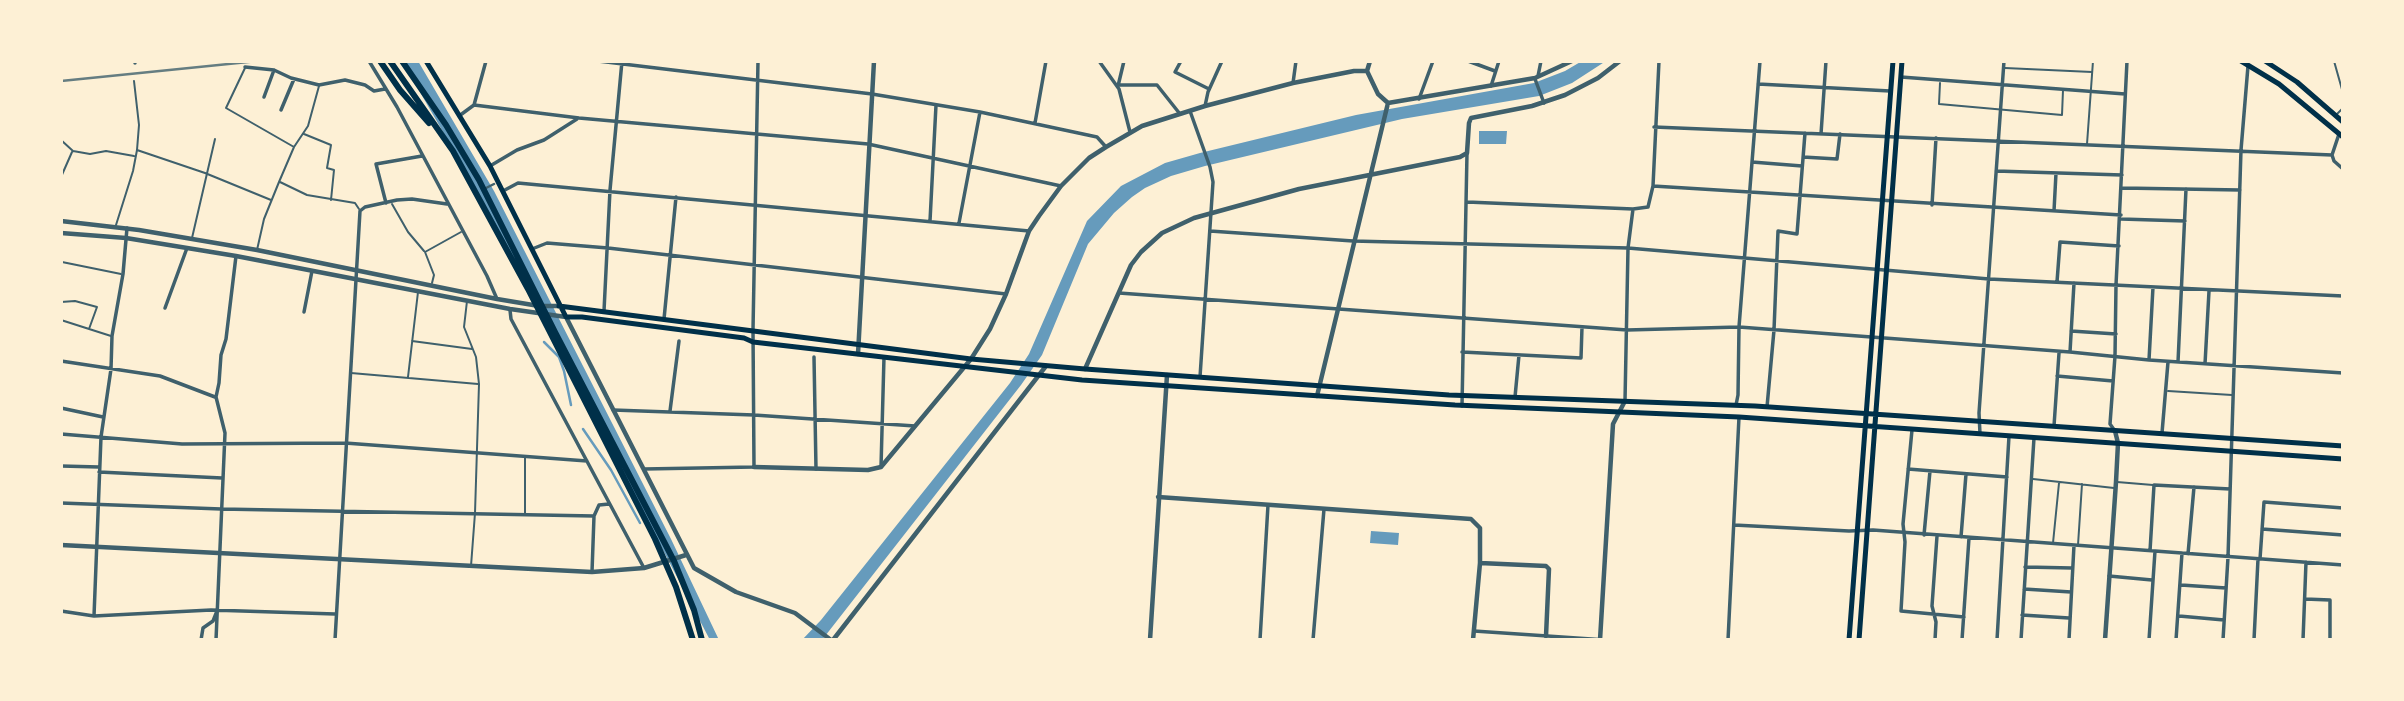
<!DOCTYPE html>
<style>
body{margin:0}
#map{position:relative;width:2404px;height:701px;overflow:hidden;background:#fdf0d5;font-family:"DM Sans",sans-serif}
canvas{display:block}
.frame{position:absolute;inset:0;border:63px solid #fdf0d5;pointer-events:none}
</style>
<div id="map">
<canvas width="2404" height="701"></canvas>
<div class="frame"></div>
</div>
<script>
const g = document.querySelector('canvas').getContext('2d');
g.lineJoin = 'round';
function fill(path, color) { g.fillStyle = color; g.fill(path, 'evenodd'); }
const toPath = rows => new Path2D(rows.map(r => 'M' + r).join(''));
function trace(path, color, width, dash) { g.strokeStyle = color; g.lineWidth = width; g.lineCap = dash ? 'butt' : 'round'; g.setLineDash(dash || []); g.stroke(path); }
fill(toPath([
 [402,61,418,61,494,191,671,539,719,640,710,640,544,323,480,196],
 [1582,61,1606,61,1572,83,1539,96,1402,119,1205,166,1171,176,1145,188,1132,197,1114,213,1088,244,1042,355,1021,385,822,640,802,640,821,620,1010,383,1029,354,1087,221,1121,186,1165,163,1200,153,1356,115,1534,83,1565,71],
 [1479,131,1507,131,1506,144,1479,144],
 [1371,531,1399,533,1398,545,1370,543]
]), '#669bbc');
trace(toPath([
 [544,342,559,357,564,371,571,405],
 [583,429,611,470,640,523]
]), '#669bbc', 2.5);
trace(toPath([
 [2334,61,2343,93],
 [245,68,226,108,294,147],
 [2005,68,2092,72],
 [1940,83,1939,104,2062,115,2063,90],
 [2336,115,2343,108],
 [304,134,331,145,327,168,334,170,331,200],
 [61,140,73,151,90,154,106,151,134,156],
 [2087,144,2093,61],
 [137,150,205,173,271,200],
 [61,177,72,152],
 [280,182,307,195,355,203,359,209],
 [392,204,408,232,424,251],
 [116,225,133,171,137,150,139,125,134,81],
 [192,238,215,139],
 [257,250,264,219,279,182,294,147,308,126,319,86],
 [61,267,62,262,121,274],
 [432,283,434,275,425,252,461,232],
 [467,301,464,327,476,357,479,384,475,513,471,566],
 [61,302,75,301,97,307,89,329],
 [61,320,111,336],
 [412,341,472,349],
 [351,373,478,384],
 [408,377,418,292],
 [2168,391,2232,395],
 [525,457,525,514],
 [2033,479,2114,488],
 [2117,482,2153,485],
 [2053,543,2059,483],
 [2078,545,2082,484]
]), '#3f606c', 2);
trace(toPath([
 [484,189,494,184]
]), '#3f606c', 2.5);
trace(toPath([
 [369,61,397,107,487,276,497,299],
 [598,61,872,94,980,112,1097,137,1106,147],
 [1099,61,1119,89,1130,132],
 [1181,61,1175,72,1209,89],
 [1468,61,1495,71],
 [135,63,135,61],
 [245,67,274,70,291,78,319,85,345,80,365,85,374,91,385,89],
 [1538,76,1541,61],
 [1901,77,2125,94],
 [1535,79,1544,103],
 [1293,83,1296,61],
 [1758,84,1890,91],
 [1119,85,1157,85,1180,114],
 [1118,86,1124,61],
 [1491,86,1499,61],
 [264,97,274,70],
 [1419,99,1433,61],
 [474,105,579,118,868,144,1061,186],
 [1205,106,1208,92,1222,61],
 [281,110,294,79],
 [1190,111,1210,167,1213,182,1200,377],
 [459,116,474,105,486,61],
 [1035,123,1046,61],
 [1654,127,2332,155],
 [1821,134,1826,61],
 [2332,155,2339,134],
 [2332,155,2334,161,2343,169],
 [1803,157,1837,159,1840,134],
 [1752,162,1802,166],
 [490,166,517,150,544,140,577,119],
 [1996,171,2122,175],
 [1653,186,2121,215],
 [2122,188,2240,190],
 [503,191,518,183,1029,231],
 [1467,202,1633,209,1648,207,1653,186,1659,61],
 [386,203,376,164,422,156],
 [1932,205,1936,138],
 [2054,211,2056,173],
 [2121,219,2185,221],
 [930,221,936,105],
 [959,223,980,112],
 [1210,231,1353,241,1628,248,1989,279,2343,296],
 [532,249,547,243,608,248,1006,294],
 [2057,282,2060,242,2119,246],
 [1119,293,1627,330,1739,327,2070,352,2149,360,2343,373],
 [165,308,187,248],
 [510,310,511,319,644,568],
 [604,311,610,190,622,61],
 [304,312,312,271],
 [664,319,676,197],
 [2071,331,2116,334],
 [1462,352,1581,358,1582,327],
 [2070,352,2074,283],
 [814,357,816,469],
 [2149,360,2153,287],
 [61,361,160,376,215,397],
 [2178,362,2186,189],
 [2205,364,2209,291],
 [2057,376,2113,381],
 [1515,397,1519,355],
 [1625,401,1628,248,1633,209],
 [1736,405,1738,395,1739,327,1760,61],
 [1462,406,1467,153],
 [1767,407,1774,330,1778,231,1797,234,1805,133],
 [61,408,103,417],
 [613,410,754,415,915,426],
 [670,411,679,341],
 [2054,426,2059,353],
 [1912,430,1903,524,1905,542,1901,611,1964,617],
 [2115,431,2110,424,2115,356,2116,285,2127,61],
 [2162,433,2168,362],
 [61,434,182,444,345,443,587,461],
 [1980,434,1979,413,2004,61],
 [61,466,99,467],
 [881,467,884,357],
 [644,469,754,467,753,330,758,61],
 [1908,469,2007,477],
 [99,472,222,478],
 [61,503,221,509,594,516],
 [1734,525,1849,531,1873,530,2343,565],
 [2262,529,2343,535],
 [1924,535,1930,471],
 [1961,537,1966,474],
 [2150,551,2154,485,2230,489],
 [2188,554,2194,487],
 [2260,559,2264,502,2343,508],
 [2025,567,2072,568],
 [592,572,594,516,599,505,609,504],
 [2109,576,2152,580],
 [2181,585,2226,588],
 [2024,589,2071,592],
 [2305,599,2330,600,2330,640],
 [61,611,94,616,211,610,335,614],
 [2022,615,2069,618],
 [94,616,101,437,111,369,112,336,123,274,127,228],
 [2179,616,2224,620],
 [1474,631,1606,640],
 [201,640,203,628,213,621,217,611],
 [216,640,225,433,216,397,219,383,221,355,226,339,236,256],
 [335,640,360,211,365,207,397,200,412,199,447,204],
 [1260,640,1268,505],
 [1313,640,1324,509],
 [1728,640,1739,417],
 [1935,640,1936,622,1932,606,1937,536],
 [1962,640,1969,538],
 [1997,640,2009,436],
 [2021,640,2034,438],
 [2069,640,2074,545],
 [2149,640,2155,551],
 [2176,640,2182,553],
 [2223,640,2228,557,2241,150,2248,66],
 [2254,640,2258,559],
 [2303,640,2306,562]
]), '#3f606c', 3.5);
trace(toPath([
 [1367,71,1378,94,1388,103,1535,78,1572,61],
 [1367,71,1370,61],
 [61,221,139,230,257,250,497,299,539,306,559,306],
 [61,233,126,238,236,256,510,309,566,317,694,568,736,592,795,613,831,640],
 [858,354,874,61],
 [1085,369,1131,265,1141,252,1162,233,1194,218,1299,189,1460,157,1467,153,1469,123,1471,118,1532,106,1565,95,1598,78,1620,61],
 [1317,396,1388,103],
 [754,467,868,470,881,467,971,359,990,329,1006,294,1029,231,1039,216,1061,186,1089,158,1106,147,1142,126,1205,106,1293,83,1354,71,1367,71],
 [1158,497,1471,519,1480,528,1480,563,1473,640],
 [61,545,592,572,644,568,686,555],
 [1480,563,1546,566,1549,569,1546,636],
 [833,640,1046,366],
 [1150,640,1167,375],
 [1600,640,1613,424,1625,401],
 [2105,640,2116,482,2118,443,2115,431]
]), '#3f606c', 4.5);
trace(toPath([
 [426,61,490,166,566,317,582,317,744,338,753,342,1082,380,1455,405,1739,417,2343,459],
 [2241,61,2279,84,2343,137],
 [2265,61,2297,82,2343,122],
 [559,306,971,359,1085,369,1449,395,1755,406,2343,446],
 [1849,640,1893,61],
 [1859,640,1902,61]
]), '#003049', 5);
trace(toPath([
 [380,61,400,90,429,123],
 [390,61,453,151,528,289,655,539,676,587,693,640],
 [402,61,446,125,479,180,555,332,674,561,694,610,702,640]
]), '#003049', 6);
trace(toPath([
 [61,81,258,61]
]), '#657d81', 2.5);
</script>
